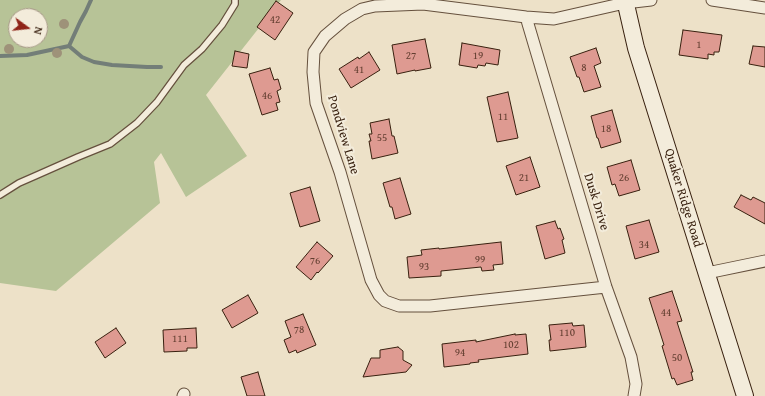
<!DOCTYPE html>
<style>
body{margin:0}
#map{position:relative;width:765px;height:396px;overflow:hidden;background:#ede1c8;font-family:"Gentium Book Plus",serif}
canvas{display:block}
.north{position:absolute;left:8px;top:8px;width:40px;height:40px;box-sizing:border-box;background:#f3ecdb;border:1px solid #a89a89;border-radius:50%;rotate:105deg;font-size:11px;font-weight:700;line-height:16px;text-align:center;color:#38200f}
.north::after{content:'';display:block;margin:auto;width:14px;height:18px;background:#8f2418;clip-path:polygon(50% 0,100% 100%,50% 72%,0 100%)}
</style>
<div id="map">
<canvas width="765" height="396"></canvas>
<div class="north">N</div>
</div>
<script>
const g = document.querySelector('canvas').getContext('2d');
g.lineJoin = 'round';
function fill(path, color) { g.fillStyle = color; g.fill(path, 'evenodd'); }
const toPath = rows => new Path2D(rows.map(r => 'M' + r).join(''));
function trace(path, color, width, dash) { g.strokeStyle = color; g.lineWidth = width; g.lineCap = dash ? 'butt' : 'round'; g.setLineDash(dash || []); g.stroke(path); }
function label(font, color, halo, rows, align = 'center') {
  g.font = font + ' "Gentium Book Plus",serif'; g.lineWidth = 4; g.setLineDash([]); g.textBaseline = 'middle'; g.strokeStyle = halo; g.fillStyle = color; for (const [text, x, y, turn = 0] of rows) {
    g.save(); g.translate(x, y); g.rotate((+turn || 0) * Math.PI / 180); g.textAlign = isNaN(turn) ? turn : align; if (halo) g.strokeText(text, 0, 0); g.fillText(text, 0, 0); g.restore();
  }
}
fill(toPath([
 [0,0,281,0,206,95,247,156,186,197,161,153,154,162,160,203,56,291,0,283],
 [16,16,40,16,40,40,16,40]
]), '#b7c397');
trace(toPath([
 [69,46,82,57,94,62,112,65,147,67,161,67],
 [0,56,27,55,69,46,80,22,86,11,91,0]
]), '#737e78', 4);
const building = toPath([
 [276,1,293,13,275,40,257,27,276,1],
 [683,30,722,35,719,52,714,52,714,55,708,54,708,59,679,55,683,30],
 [425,39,431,68,415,71,415,70,397,74,392,45,425,39],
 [462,43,500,50,498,65,486,63,485,66,478,65,477,68,459,65,462,43],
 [753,46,765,47,765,67,749,64,753,46],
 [596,48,601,63,594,66,601,87,584,92,579,77,577,77,570,57,596,48],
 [235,51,249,54,247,68,232,66,235,51],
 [369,52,380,70,351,88,339,69,358,57,359,59,369,52],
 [270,68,274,80,278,79,281,89,277,91,280,102,276,103,278,110,262,115,249,74,270,68],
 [508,92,518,138,497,142,487,97,508,92],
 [612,110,621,142,601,148,598,138,597,138,591,116,612,110],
 [389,119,392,136,394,136,398,153,372,159,369,141,371,141,369,134,372,134,370,123,389,119],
 [530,157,540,187,516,195,506,166,530,157],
 [631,160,640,190,619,196,615,184,612,185,607,167,631,160],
 [400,178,411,214,395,219,392,207,390,207,383,183,400,178],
 [310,187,320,221,300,227,290,193,310,187],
 [741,195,751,200,753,197,765,203,765,224,734,207,741,195],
 [649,220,659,252,635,259,626,226,649,220],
 [555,221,558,229,560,228,564,239,562,240,565,253,545,259,536,226,555,221],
 [317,242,333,256,318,273,317,272,311,280,296,267,317,242],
 [501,242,503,264,493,265,494,270,482,271,481,267,441,271,441,276,409,278,407,257,422,255,421,250,439,248,439,249,501,242],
 [672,291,682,321,677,322,693,372,691,372,693,380,677,385,674,378,672,379,662,346,664,345,649,298,672,291],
 [248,295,258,313,232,328,222,310,248,295],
 [303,314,316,345,297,353,296,350,289,353,284,340,291,337,285,321,303,314],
 [572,323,573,326,584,325,586,347,550,351,549,340,551,340,549,325,572,323],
 [116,328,126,343,105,358,95,342,116,328],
 [196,328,197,348,187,348,187,351,164,352,163,330,196,328],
 [515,334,515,335,526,334,528,354,478,360,479,362,470,363,470,364,444,367,442,344,476,340,476,342,515,334],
 [398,347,403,351,403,360,412,365,406,372,363,377,371,358,380,358,380,350,398,347],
 [258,372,265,396,247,396,241,377,258,372]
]);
fill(building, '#de9a91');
trace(building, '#38200f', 1);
const lane = toPath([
 [0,195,19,183,35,176,78,157,110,144,137,123,157,102,184,65,202,49,222,25,235,4,235,0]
]);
const street = toPath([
 [712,0,765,8],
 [526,17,606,287,631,357,636,384,634,396],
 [707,273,765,261],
 [606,287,430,306,399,306,385,301,379,295,371,280,340,172,316,103,313,72,314,52,325,36,345,19,362,9,375,6,423,4,526,17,554,19,625,3,651,0],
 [183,396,184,394]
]);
const secondary = toPath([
 [625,0,636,48,745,396]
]);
trace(lane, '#65503d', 8);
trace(street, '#65503d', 13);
trace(secondary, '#38200f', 18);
trace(lane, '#f3ecdb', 5.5);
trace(street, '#f3ecdb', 11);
trace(secondary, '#f3ecdb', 16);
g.fillStyle = '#9e9279';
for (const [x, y] of [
 [64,24],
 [9,49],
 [57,53]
]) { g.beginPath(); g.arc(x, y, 5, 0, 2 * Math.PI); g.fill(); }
label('11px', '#623e30', null, [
 ["42",275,20],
 ["1",699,45],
 ["27",411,56],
 ["19",478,56],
 ["8",584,68],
 ["41",359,70],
 ["46",267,96],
 ["11",503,117],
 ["18",606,129],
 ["55",382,138],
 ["21",524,178],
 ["26",624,178],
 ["34",644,245],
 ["99",480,260],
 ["76",315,261],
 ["93",424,267],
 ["44",666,313],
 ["78",299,330],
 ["110",567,333],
 ["111",180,339],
 ["102",511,345],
 ["94",460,353],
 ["50",677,358]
]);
label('13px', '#38200f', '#f3ecdb', [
 ["Pondview Lane",343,135,73],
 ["Quaker Ridge Road",683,198,73],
 ["Dusk Drive",596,202,73]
]);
</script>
